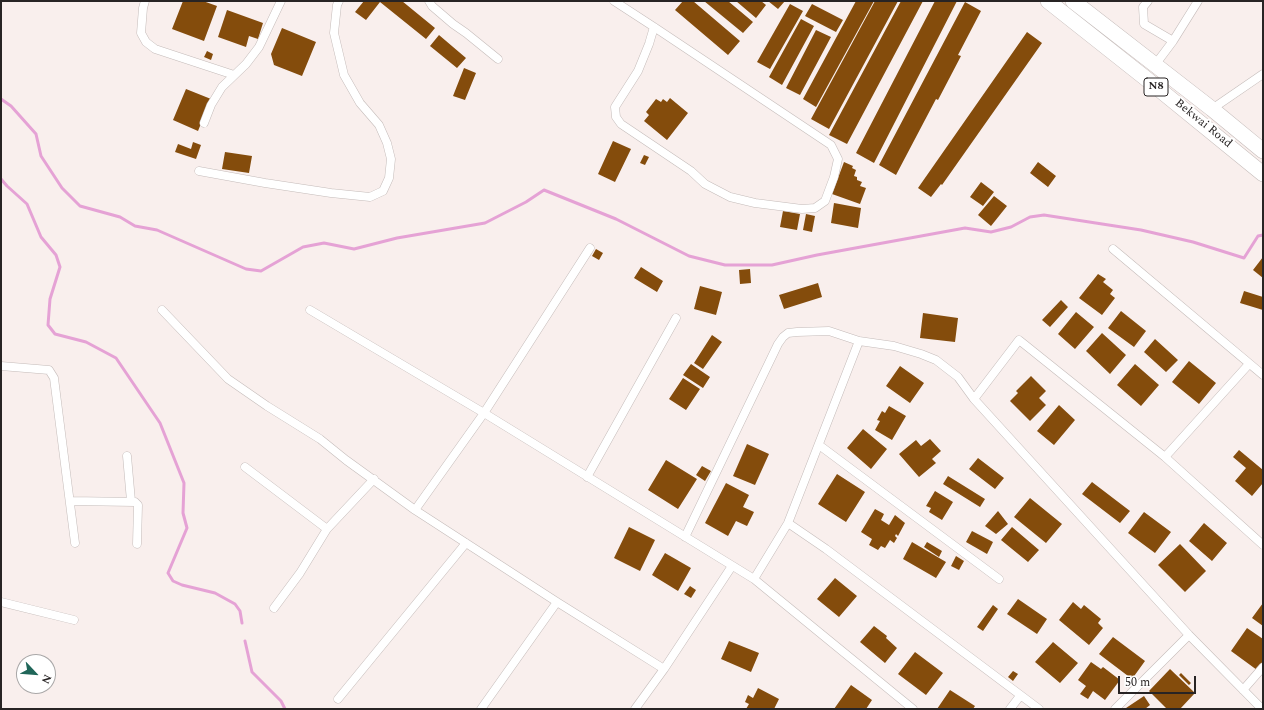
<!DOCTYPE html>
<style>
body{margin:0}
#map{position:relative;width:1264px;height:710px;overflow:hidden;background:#f9efed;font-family:Spectral,serif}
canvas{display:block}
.frame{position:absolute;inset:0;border:2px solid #282424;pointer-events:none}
.north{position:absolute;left:16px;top:654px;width:40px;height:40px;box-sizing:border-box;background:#fff;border:1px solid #a9a7a7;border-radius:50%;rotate:116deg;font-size:11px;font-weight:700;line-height:16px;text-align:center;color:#282424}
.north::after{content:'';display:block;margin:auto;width:14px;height:18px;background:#206659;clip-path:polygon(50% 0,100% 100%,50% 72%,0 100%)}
.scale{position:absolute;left:1118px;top:676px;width:78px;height:18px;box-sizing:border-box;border:2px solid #282424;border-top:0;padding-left:5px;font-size:12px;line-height:14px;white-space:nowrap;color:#282424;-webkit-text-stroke:3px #fff;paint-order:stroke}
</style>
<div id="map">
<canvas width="1264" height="710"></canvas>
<div class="frame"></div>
<div class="north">N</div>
<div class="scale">50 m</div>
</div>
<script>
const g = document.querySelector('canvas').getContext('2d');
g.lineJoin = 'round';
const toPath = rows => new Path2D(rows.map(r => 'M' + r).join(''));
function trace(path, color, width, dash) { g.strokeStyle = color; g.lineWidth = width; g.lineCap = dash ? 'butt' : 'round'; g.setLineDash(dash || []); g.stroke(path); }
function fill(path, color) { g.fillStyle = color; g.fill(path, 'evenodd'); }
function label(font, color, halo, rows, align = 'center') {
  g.font = font + ' Spectral,serif'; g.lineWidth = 4; g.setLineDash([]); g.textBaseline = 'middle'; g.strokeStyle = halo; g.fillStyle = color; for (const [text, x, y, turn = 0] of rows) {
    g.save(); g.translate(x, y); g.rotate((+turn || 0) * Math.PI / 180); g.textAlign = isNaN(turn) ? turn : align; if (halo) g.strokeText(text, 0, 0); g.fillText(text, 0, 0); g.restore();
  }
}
trace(toPath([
 [1,99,11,106,36,134,41,156,62,188,80,206,120,217,135,226,157,230,246,269,261,271,303,247,324,243,354,249,397,238,485,223,526,202,544,190,616,219,689,256,725,265,772,265,817,255,965,228,991,232,1011,227,1030,217,1044,215,1141,230,1193,242,1244,258,1258,236,1263,235],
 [1,179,7,186,27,204,41,237,56,255,60,267,50,299,48,325,55,334,86,342,116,358,160,423,184,483,183,513,187,528,168,573,173,581,182,585,215,593,235,604,240,611,242,623],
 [245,641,252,672,281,701,285,709]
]), '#e5a2d5', 3);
fill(toPath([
 [183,1,203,1,217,6,204,41,172,29],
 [364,1,402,1,435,28,426,39,380,2,366,20,355,12],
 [683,1,693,1,740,41,728,55,675,10],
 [704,1,728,1,753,22,743,33],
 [736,1,761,1,766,5,756,18],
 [768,1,785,1,778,9],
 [856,1,874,1,816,107,803,99],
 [875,1,898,1,829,129,811,119],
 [901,1,923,1,847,144,829,135],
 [935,1,957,1,874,163,856,153],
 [965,2,981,11,958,55,961,56,938,100,936,99,896,175,879,165],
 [790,4,803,11,770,69,757,62],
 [812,4,843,20,836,32,805,16],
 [227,10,263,23,258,39,249,36,246,47,218,37],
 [801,19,814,26,782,85,769,77],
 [282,28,316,42,302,76,274,65,271,54],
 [816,30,831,37,800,95,786,88],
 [1027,32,1042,43,942,185,941,184,931,197,918,188],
 [439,35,466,58,457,68,430,46],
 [207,51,213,54,211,60,204,57],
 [464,68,476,73,465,100,453,96],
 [186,89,211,99,198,131,173,120],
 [670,98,688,113,667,140,644,121,649,115,646,112,656,99,661,102,663,99,667,102],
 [613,141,631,149,615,182,598,174],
 [193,142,201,145,196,159,175,152,178,144,191,149],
 [225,152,252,156,249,173,222,169],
 [644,155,649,157,645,165,640,163],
 [844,162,853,166,852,168,856,170,854,176,857,177,857,180,862,182,860,186,866,188,860,204,832,194],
 [1038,162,1056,176,1048,187,1030,173],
 [981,182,994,192,983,206,970,197],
 [994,196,1007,206,991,226,978,215],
 [834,203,861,208,858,228,831,223],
 [783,211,800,214,797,230,780,227],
 [806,214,815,216,812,232,803,230],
 [596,249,603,253,599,260,592,256],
 [1263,257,1263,278,1253,270],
 [641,267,663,281,657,292,634,278],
 [750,269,751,283,740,284,739,270],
 [1098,274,1106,279,1103,282,1113,290,1110,294,1115,298,1102,315,1079,298],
 [818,283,822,297,784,309,779,295],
 [700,286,722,292,716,315,694,309],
 [1244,291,1263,297,1263,310,1240,303],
 [1061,300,1068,307,1050,327,1042,320],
 [1121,311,1146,331,1134,347,1108,328],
 [1076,312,1094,327,1075,349,1058,334],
 [923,313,958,318,955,342,920,338],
 [1102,333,1126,355,1110,374,1086,351],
 [712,335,722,342,703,369,694,363],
 [1155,339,1178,360,1166,372,1144,352],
 [1189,361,1216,383,1199,404,1172,382],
 [691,364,710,377,703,388,683,375],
 [1135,364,1159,385,1141,406,1117,385],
 [900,366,924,383,910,403,886,386],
 [1031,376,1046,391,1039,398,1046,405,1030,421,1010,401,1018,393,1016,391],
 [683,378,700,389,686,410,669,399],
 [1059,405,1075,420,1054,445,1037,431],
 [889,406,906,416,892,440,875,430,880,421,877,420,882,411,885,413],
 [863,429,887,449,871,469,847,448],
 [930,439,941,451,932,459,936,463,919,477,899,454,916,440,921,446],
 [747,444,769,454,755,485,733,476],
 [1239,450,1263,470,1263,483,1252,496,1235,481,1246,468,1233,457],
 [978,458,1004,478,995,489,969,469],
 [666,460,697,479,678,509,648,490],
 [702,466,711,471,705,481,696,475],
 [837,474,865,492,846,522,818,504],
 [948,476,985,499,980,507,943,484],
 [1092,482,1130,511,1120,523,1082,494],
 [726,483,749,495,743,507,754,512,747,526,736,521,728,536,705,523],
 [935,491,953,502,942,520,929,512,931,508,926,506],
 [1030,498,1062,524,1046,543,1014,517],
 [875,509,884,514,881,520,889,525,895,515,905,523,898,536,896,534,895,536,897,538,894,543,890,540,885,548,881,546,878,550,869,545,872,539,861,532],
 [998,511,1008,524,996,534,985,526],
 [1144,512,1171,532,1155,553,1128,533],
 [1204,523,1227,543,1212,561,1189,541],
 [629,527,655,540,640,571,614,558],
 [1012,527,1039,550,1028,562,1001,540],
 [972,531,993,542,987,554,966,542],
 [912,542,946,562,936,578,903,559],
 [927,542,942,551,939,557,924,547],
 [1180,544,1206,571,1185,592,1158,565],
 [665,553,691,568,678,591,652,575],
 [956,556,964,561,959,570,951,566],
 [835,578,857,596,839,617,817,599],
 [690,586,696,590,691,598,684,594],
 [1018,599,1047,619,1037,634,1007,614],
 [1073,602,1081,609,1084,605,1101,619,1098,623,1103,628,1089,645,1059,620],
 [1263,603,1263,626,1252,618],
 [993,605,998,609,983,631,977,627],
 [874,626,887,636,886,638,897,648,885,663,860,642],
 [1247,628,1263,639,1263,661,1257,670,1231,651],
 [1113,637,1145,661,1132,679,1099,654],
 [729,641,759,653,751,672,721,659],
 [1053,642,1078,663,1060,683,1035,662],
 [915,652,943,673,926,695,898,674],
 [1091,662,1101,669,1103,667,1120,680,1105,700,1093,691,1088,699,1080,694,1086,686,1078,680],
 [1170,669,1195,693,1180,709,1167,709,1149,691],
 [1013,671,1018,674,1013,681,1008,677],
 [1181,673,1191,683,1189,685,1179,675],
 [851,685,872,700,866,709,834,709],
 [758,688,779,699,774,709,746,709,749,704,745,702,748,695,753,698],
 [950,690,975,706,973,709,937,709],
 [1144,696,1150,705,1145,709,1127,709,1126,708]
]), '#844c0c');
const street = toPath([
 [145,1,143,8,141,33,146,42,155,49,234,75],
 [429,1,432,6,453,24,466,33,498,59],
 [614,1,654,27,831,145,838,159,834,177,825,201,815,208,802,209,755,203,730,197,705,184,691,171,621,124,616,117,615,107,638,71,649,44,654,27],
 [1148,1,1143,7,1144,24,1173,41],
 [1155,65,1173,41,1198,1],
 [1212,109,1263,74],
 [204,123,211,105,222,87,246,64,259,47,281,1],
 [199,171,265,183,331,193,370,197,383,191,389,178,391,159,387,143,379,125,360,103,344,75,334,33,337,5,339,1],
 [1113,249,1263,375],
 [162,310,228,379,267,406,320,439,346,460,415,510,557,602,664,669],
 [310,310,484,413,754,579,913,709],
 [1,366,49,370,54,378,75,543],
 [974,399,1019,340,1165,457,1263,545],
 [819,445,999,579],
 [127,456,131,501],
 [1165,457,1249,364],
 [245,467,327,529],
 [587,477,676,318],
 [70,501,135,502,138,505,137,544],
 [415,510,484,413,590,248],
 [788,523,826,549,1039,709],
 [685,537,778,344,783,337,788,333,797,332,829,331,859,341,894,346,921,354,936,360,958,377,974,399,1189,635,1262,709],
 [754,579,788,523,859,341],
 [1,602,74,620],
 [274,608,300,573,327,529,374,479],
 [1243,690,1263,667],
 [338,699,466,543],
 [481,709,557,602],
 [635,709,664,669,732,566],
 [1010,709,1020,696],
 [1115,709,1189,635]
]);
const highway = toPath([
 [1048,1,1144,77,1263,174],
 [1073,1,1212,109,1263,151]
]);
trace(street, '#c4bbb9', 9);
trace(highway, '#c4bbb9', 16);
trace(street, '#fff', 8);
trace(highway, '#fff', 15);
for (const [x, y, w] of [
 [1156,87,24]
]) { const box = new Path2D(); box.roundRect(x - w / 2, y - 9, w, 18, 3); g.fillStyle = '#fff'; g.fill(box); trace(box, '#282424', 1); }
label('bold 11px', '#282424', null, [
 ["N8",1156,87]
]);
label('12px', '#282424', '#fff', [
 ["Bekwai Road",1203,124,39]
]);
</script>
